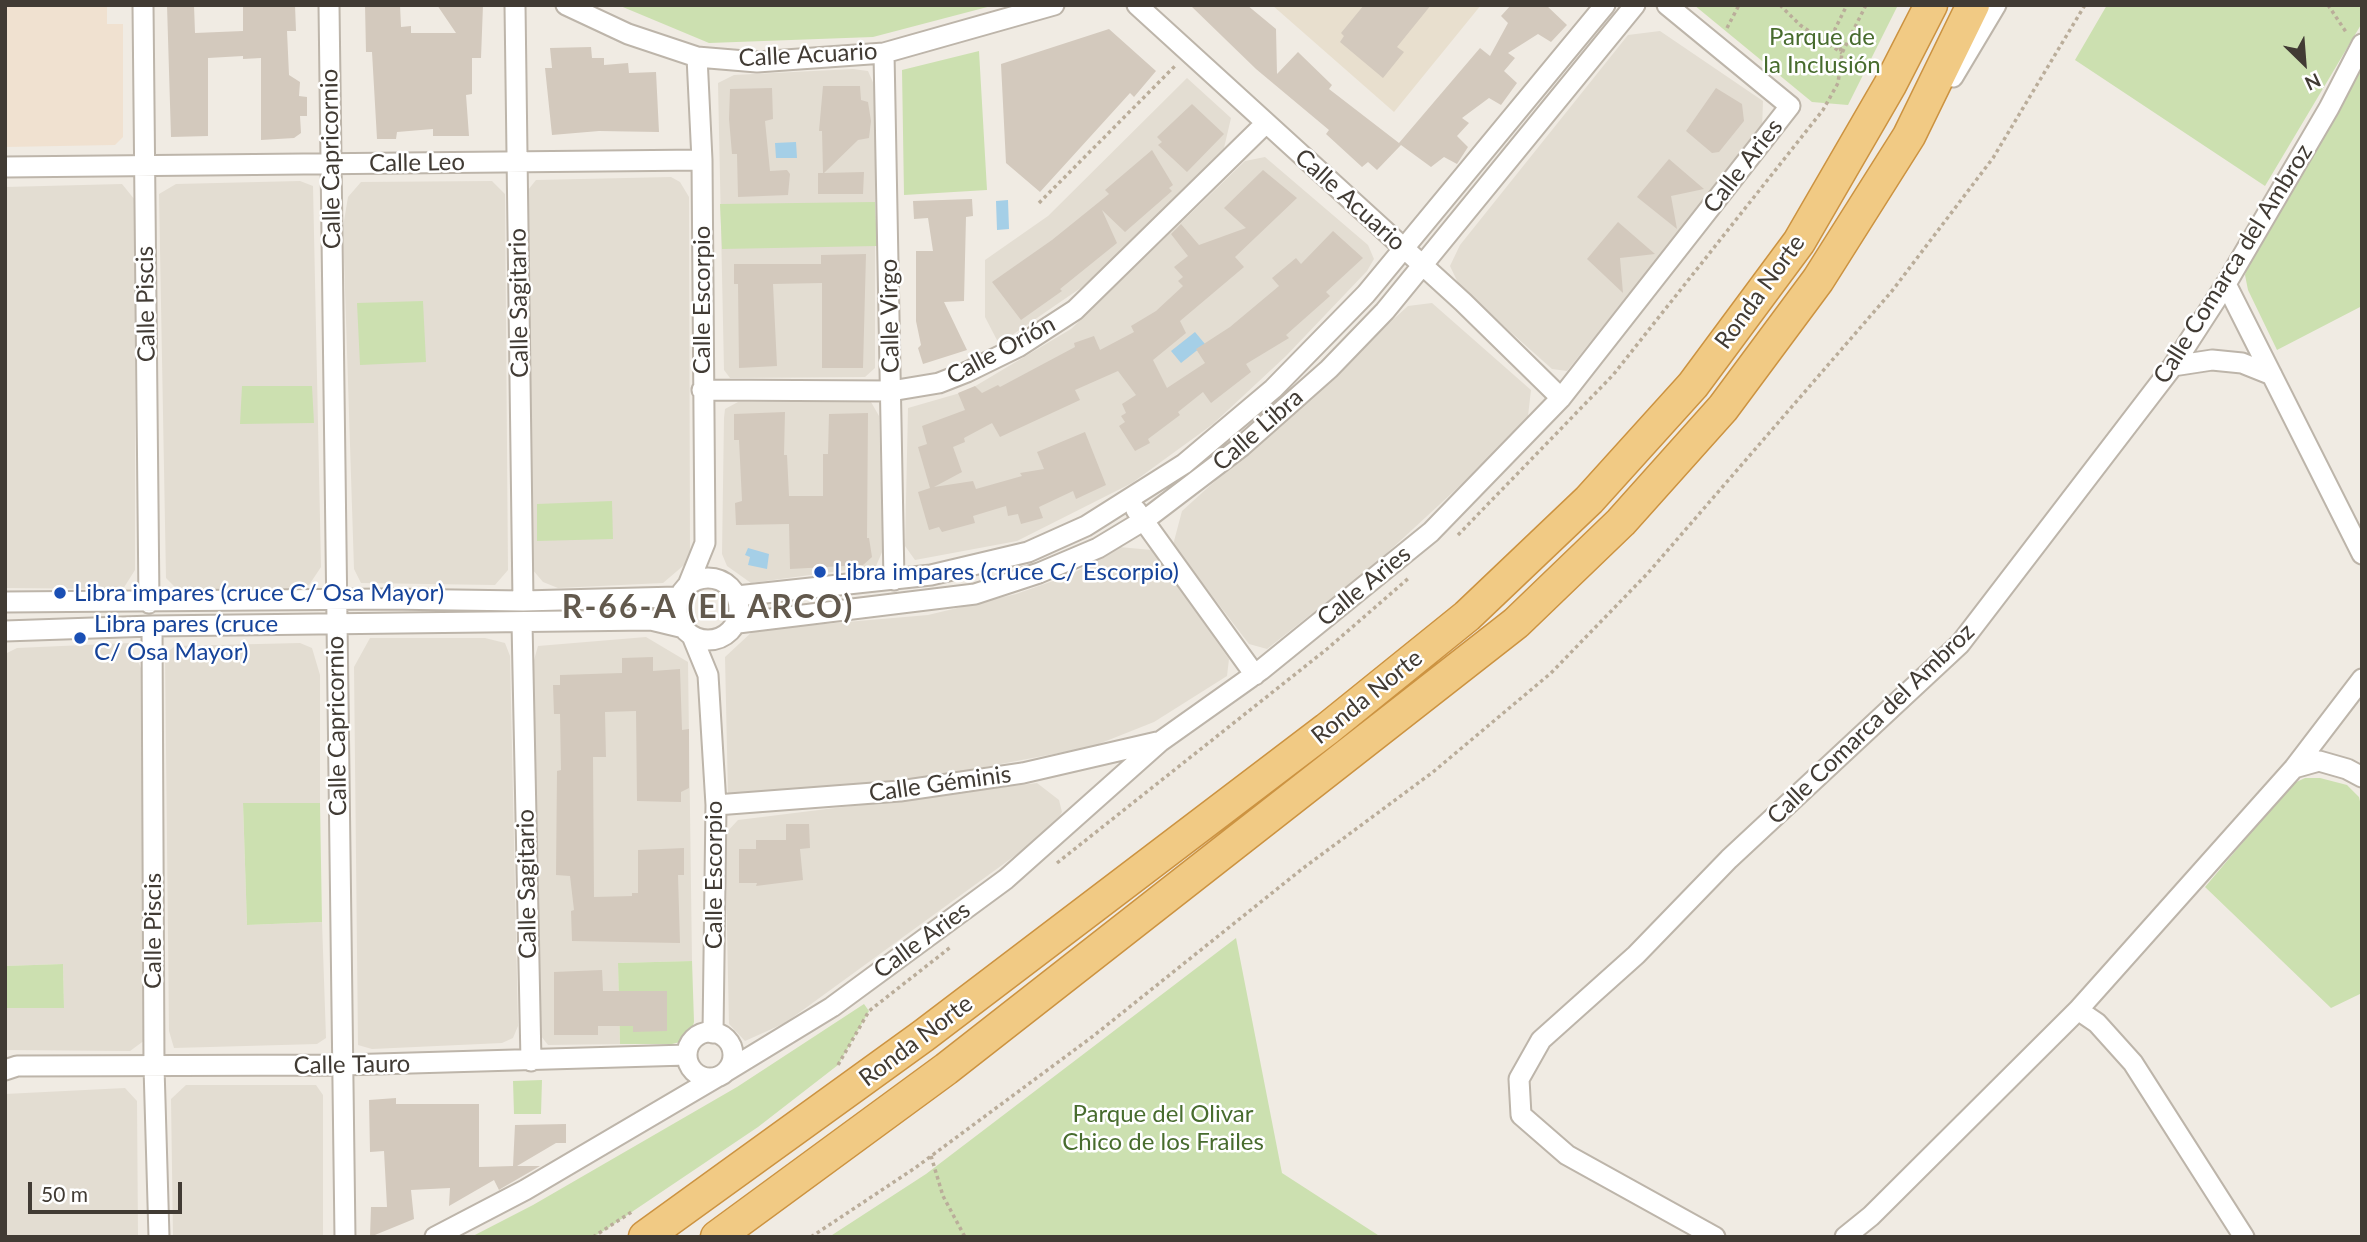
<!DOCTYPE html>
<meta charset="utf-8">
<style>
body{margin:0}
#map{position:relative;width:2367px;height:1242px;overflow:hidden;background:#f0ebe3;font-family:Lato,sans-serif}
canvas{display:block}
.frame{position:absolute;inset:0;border:7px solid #413b34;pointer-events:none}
.north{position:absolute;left:2269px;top:28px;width:70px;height:70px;-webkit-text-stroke:5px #fff;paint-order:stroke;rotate:155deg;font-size:19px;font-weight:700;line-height:28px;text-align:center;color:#413b34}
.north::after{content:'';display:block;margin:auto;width:24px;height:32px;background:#413b34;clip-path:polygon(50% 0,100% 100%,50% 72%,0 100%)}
.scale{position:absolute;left:28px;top:1182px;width:154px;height:32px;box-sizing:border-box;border:4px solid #413b34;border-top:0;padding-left:9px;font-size:21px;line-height:24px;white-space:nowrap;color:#413b34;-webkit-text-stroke:5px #fff;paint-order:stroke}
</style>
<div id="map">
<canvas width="2367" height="1242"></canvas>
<div class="frame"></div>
<div class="north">N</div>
<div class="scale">50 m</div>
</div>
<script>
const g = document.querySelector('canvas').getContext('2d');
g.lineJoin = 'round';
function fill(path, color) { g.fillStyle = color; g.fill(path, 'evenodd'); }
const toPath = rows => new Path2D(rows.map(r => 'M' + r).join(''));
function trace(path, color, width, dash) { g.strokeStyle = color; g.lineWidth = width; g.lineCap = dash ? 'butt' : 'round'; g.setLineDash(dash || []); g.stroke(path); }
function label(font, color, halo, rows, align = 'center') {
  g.font = font + ' Lato,sans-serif'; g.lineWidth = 5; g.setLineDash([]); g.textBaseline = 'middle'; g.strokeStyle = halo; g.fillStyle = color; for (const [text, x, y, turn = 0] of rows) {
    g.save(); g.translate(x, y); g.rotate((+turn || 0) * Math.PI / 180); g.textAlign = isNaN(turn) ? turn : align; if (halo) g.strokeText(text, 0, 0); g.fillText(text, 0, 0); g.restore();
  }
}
fill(toPath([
 [1660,31,1763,101,1762,129,1567,371,1552,369,1460,287,1450,266,1460,245,1628,35],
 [853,69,868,71,875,87,875,368,865,377,730,378,724,370,718,83,734,75],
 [1187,78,1231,118,1224,148,1088,283,999,344,985,317,985,260,1048,216],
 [1265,157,1368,245,1374,259,1367,271,1286,356,1213,424,1132,483,1017,541,915,560,905,546,908,408,967,391,1071,329,1245,161],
 [671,177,680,182,689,197,690,560,663,583,558,588,543,582,532,569,528,190,536,180],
 [300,181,313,186,321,567,309,585,296,591,179,591,166,578,159,194,176,184],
 [492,181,505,194,508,570,495,585,361,583,354,569,343,227,348,197,361,182],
 [122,184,135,200,135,570,123,589,5,588,5,187],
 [1432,303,1531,390,1528,416,1477,470,1375,564,1267,649,1249,644,1173,545,1182,511,1408,306],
 [738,402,871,402,879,416,883,550,876,566,751,583,727,566,722,554,724,418,725,409],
 [1119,547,1152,550,1229,659,1227,676,1154,722,1091,747,910,781,728,796,725,657,754,630,928,615,1016,594,1070,575],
 [646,637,688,662,692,961,618,963,620,1044,548,1045,541,1036,532,667,538,646],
 [370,638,485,638,505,643,510,656,518,1026,513,1038,502,1043,372,1049,358,1045,354,667],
 [129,643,141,668,145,1040,130,1051,5,1050,5,1008,64,1008,63,964,5,966,5,654,17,648],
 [300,643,312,648,320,675,320,803,243,804,247,925,322,922,326,1038,317,1044,174,1048,169,1031,165,654,175,646],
 [1037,783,1059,800,1062,812,1053,828,785,1023,745,1041,729,1024,725,834,738,820],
 [186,1085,316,1085,323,1095,323,1237,173,1237,171,1099],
 [125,1088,137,1101,138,1237,5,1237,5,1094]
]), '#e3ddd2');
fill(toPath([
 [5,5,107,5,107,24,123,24,123,137,115,145,5,147]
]), '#f0e1d0');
fill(toPath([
 [1272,5,1481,5,1394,112]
]), '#e8dfce');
fill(toPath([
 [618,5,995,5,873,37,709,43],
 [1694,5,1898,5,1848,105,1812,102],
 [2107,5,2362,5,2362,23,2265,186,2075,60],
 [979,51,987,190,904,195,902,70],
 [2362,69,2362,306,2277,350,2248,290,2245,275,2249,259,2352,81],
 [875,202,877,246,722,249,720,204],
 [423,301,426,362,360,365,357,303],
 [242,386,312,386,314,423,240,424],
 [612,501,613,539,537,541,537,504],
 [2305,778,2320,778,2347,785,2359,797,2361,806,2362,993,2331,1008,2205,887,2292,784],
 [243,803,320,803,322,922,247,925],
 [1236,938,1282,1173,1381,1237,829,1237,926,1174],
 [692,961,694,1022,691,1033,684,1041,672,1044,620,1044,618,963],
 [63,964,64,1008,5,1008,5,966],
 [864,1004,869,1011,838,1065,758,1127,605,1230,593,1237,471,1237,533,1205,737,1087],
 [542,1080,541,1114,514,1114,513,1081]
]), '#cce0b0');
fill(toPath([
 [796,142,797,158,776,158,775,143],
 [1008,200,1009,229,997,230,996,201],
 [1195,332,1205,344,1181,363,1171,351],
 [748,548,769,554,767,569,748,565,750,557,745,555]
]), '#a5cfe7');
fill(toPath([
 [167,5,194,5,195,33,243,31,243,5,295,5,296,31,287,31,289,75,300,82,299,96,307,97,307,116,300,116,301,133,294,138,261,140,261,58,243,59,243,56,208,58,208,136,171,137],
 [365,5,400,5,401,27,411,26,411,33,456,33,437,5,483,5,481,58,472,58,472,94,466,95,469,136,433,136,433,129,397,132,396,139,377,139,372,52,366,52],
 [1190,5,1247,5,1276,29,1277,74,1298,52,1332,85,1329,89,1399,143,1480,48,1490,56,1508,23,1501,16,1511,5,1546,5,1567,25,1551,42,1538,34,1508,53,1515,58,1504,71,1517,83,1501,105,1489,98,1462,118,1469,123,1457,136,1468,147,1457,164,1444,157,1431,167,1401,145,1377,170,1368,162,1362,167,1326,134,1329,130,1256,69],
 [1364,5,1431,5,1397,47,1404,52,1383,78,1340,42,1344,36,1341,33],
 [1109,29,1156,71,1134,97,1130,93,1040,192,1006,163,1001,64],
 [591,47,592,58,604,58,604,65,628,63,629,73,656,72,659,132,599,131,552,135,545,68,552,68,550,48],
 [823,86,860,86,861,100,868,102,871,121,869,138,858,140,824,173,864,172,863,194,818,194,818,173,823,173,822,131,819,131],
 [772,88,773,119,765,121,770,171,787,170,790,174,788,195,738,197,737,154,732,154,729,119,730,89],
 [1716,88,1742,104,1744,121,1719,152,1712,153,1686,131],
 [1192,104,1224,134,1187,172,1158,145,1162,142,1157,137],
 [1152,150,1173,185,1169,188,1172,191,1125,232,1102,210,1117,243,1060,289,1062,291,1021,320,992,282,1052,240,1109,194,1105,190],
 [1669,159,1704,189,1671,196,1677,229,1637,197],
 [1263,170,1297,198,1235,257,1244,267,1180,321,1186,333,1153,360,1167,388,1205,363,1196,349,1230,327,1279,286,1272,278,1296,258,1301,264,1333,231,1363,258,1326,292,1330,296,1286,335,1289,338,1246,364,1251,372,1211,403,1203,392,1178,412,1180,415,1148,439,1150,443,1135,451,1119,426,1125,422,1121,416,1126,413,1122,404,1136,395,1118,371,1075,390,1080,400,1000,437,992,423,964,438,965,442,953,447,962,472,934,487,973,481,976,489,1022,476,1020,473,1044,469,1037,452,1085,432,1106,485,1076,499,1073,491,1039,507,1043,518,1021,524,1018,514,1008,516,1006,506,973,516,975,523,942,532,939,527,929,530,918,492,930,488,918,447,927,444,922,426,965,410,958,393,975,386,982,393,998,385,1000,387,1075,347,1074,343,1094,336,1100,350,1134,332,1131,326,1156,311,1183,286,1178,281,1183,277,1174,267,1188,256,1171,234,1181,224,1199,245,1246,228,1224,208],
 [972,199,973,216,966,217,964,301,944,302,967,350,923,364,918,348,921,345,916,321,916,251,933,251,928,218,914,219,913,201],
 [1618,222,1655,254,1620,258,1623,293,1587,259],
 [866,254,863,368,822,368,822,283,773,284,777,366,739,368,738,284,734,284,734,264,821,264,821,255],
 [785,412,784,455,787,455,789,496,823,496,823,454,828,454,829,414,868,413,867,538,869,538,872,557,863,565,790,569,789,524,736,525,735,503,742,501,739,440,734,440,734,414],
 [653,657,653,671,680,669,682,730,689,729,689,788,681,792,681,802,637,801,636,711,605,712,606,757,593,757,594,897,632,896,632,893,638,893,638,850,684,848,684,875,678,875,680,943,572,941,571,911,574,910,570,876,556,875,557,771,561,770,560,714,554,714,553,685,560,685,560,675,622,673,622,658],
 [786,824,809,824,810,848,800,849,803,880,756,886,757,883,739,883,739,849,756,849,756,840,786,840],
 [602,970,603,991,667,991,667,1031,633,1032,633,1026,598,1026,598,1035,554,1035,554,972],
 [396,1098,396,1104,479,1104,479,1167,513,1166,515,1125,566,1124,566,1143,556,1143,517,1166,540,1166,502,1188,499,1190,494,1180,449,1206,450,1188,411,1190,414,1219,370,1237,371,1207,387,1207,384,1151,370,1152,369,1100]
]), '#d3c9bd');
const minor = toPath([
 [143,5,149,603],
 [329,5,345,1237],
 [515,5,523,601],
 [566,5,628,34,697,57,757,62,884,53,1054,5],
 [1137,5,1463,302,1561,398],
 [884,53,894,580],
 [1953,77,1996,5],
 [5,167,702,160],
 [2226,284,2362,554],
 [2173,366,2212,360,2242,363,2272,375],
 [702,390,891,391,939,383,967,372,1018,347,1075,310,1265,124],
 [1136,510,1255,675],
 '677 609a31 31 0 1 1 62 0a31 31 0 1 1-62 0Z',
 [688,585,705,543,702,160,697,57],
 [737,596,931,575,1028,552,1086,526,1184,464,1273,389,1366,294,1605,5],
 [5,602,386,599,523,601,677,597],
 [522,622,531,1061],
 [738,623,975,594,1039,573,1098,548,1146,519,1242,446,1329,369,1385,311,1635,5],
 [152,626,154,1067,159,1237],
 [5,631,152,626,651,620,680,627],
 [692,636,708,675,716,805,713,1033],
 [2294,768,2319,761,2347,769,2362,777],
 [716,805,900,791,1023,773,1157,742],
 [2078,1010,2097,1023,2133,1063,2244,1237],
 '687 1055a23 23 0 1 1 46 0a23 23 0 1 1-46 0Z',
 [5,1070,17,1066,343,1065,687,1055],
 [727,1071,832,1007,1006,879,1161,741,1261,670,1431,532,1561,398,1790,106,1667,5],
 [435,1237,525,1190,717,1077],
 [1715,1237,1567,1155,1521,1115,1519,1079,1541,1040,1636,955,1729,859,1960,644,2173,366,2226,284,2329,108,2362,44],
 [1845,1237,1871,1216,2078,1010,2294,768,2362,679]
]);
const trunk = toPath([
 [645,1237,923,1036,1327,729,1467,616,1589,500,1693,385,1799,242,1890,85,1931,5],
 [717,1237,946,1069,1516,623,1621,522,1723,408,1818,280,1909,136,1973,5]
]);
trace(minor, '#bdb5aa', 23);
trace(trunk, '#cc9341', 35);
trace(toPath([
 [1780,5,1800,25,1842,53],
 [2328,5,2346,32],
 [1727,28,1739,5],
 [1841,51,1835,29,1847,5],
 [1039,203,1175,66],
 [1458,535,1613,375,1823,110,1838,83,1842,53,1866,5],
 [1057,863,1327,649,1410,577],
 [838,1065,869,1011,952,946],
 [931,1156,943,1196,965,1237],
 [593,1237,633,1211],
 [811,1237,915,1168,1092,1037,1302,869,1433,772,1551,673,1648,573,1892,291,1993,158,2085,5]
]), '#baad9a', 3.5, [3.5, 3.5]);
trace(minor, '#fff', 19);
trace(trunk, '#f1ca84', 32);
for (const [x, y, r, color] of [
 [820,572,7,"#1a4fb4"],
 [60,593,7,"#1a4fb4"],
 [80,638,7,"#1a4fb4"]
]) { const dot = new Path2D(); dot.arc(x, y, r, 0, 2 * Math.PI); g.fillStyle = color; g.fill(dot); trace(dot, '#fff', 2.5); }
label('24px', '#486c2e', '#fff', [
 ["Parque de",1822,37],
 ["la Inclusión",1822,65],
 ["Parque del Olivar",1163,1114],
 ["Chico de los Frailes",1163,1142]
]);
label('24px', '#413b34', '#fff', [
 ["Calle Acuario",808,55,-3],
 ["Calle Capricornio",331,159,-91],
 ["Calle Leo",417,163,-1],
 ["Calle Aries",1743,166,-52],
 ["Calle Acuario",1350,200,42],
 ["Calle Comarca del Ambroz",2233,264,-58],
 ["Ronda Norte",1760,292,-54],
 ["Calle Escorpio",702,300,-90],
 ["Calle Sagitario",519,303,-91],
 ["Calle Piscis",146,304,-91],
 ["Calle Virgo",890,316,-91],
 ["Calle Orión",1001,350,-28],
 ["Calle Libra",1258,430,-41],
 ["Calle Aries",1364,586,-39],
 ["Ronda Norte",1367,697,-39],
 ["Calle Comarca del Ambroz",1871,724,-44],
 ["Calle Capricornio",337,726,-91],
 ["Calle Géminis",940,784,-8],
 ["Calle Escorpio",714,875,-90],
 ["Calle Sagitario",527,884,-91],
 ["Calle Piscis",153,931,-90],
 ["Calle Aries",922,940,-36],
 ["Ronda Norte",916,1041,-37],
 ["Calle Tauro",352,1065,-1]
]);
label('24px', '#164399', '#fff', [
 ["Libra impares (cruce C/ Escorpio)",834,572],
 ["Libra impares (cruce C/ Osa Mayor)",74,593],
 ["Libra pares (cruce",94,624],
 ["C/ Osa Mayor)",94,652]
], 'left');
g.letterSpacing = '2px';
label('bold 32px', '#62594d', '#fff', [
 ["R-66-A (EL ARCO)",708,608]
]);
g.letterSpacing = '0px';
</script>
